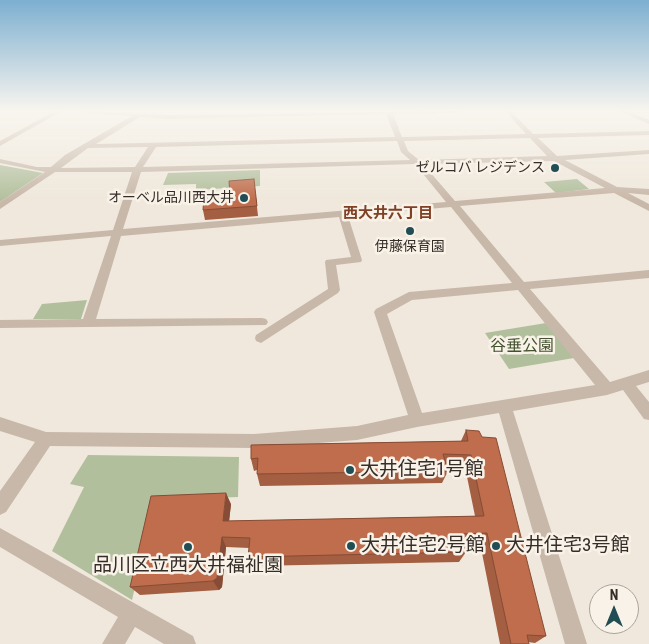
<!DOCTYPE html>
<meta charset="utf-8">
<style>
body{margin:0}
#map{position:relative;width:649px;height:644px;overflow:hidden;background:#f0e8dc;font-family:"Roboto Condensed",sans-serif}
canvas{display:block}
.north{position:absolute;left:589px;top:584px;width:50px;height:50px;box-sizing:border-box;background:#f8f2e8;border:1px solid #aaa39b;border-radius:50%;rotate:0deg;font-size:14px;font-weight:700;line-height:20px;text-align:center;color:#352d28}
.north::after{content:'';display:block;margin:auto;width:18px;height:22px;background:#204e54;clip-path:polygon(50% 0,100% 100%,50% 72%,0 100%)}
</style>
<div id="map">
<canvas width="649" height="644"></canvas>
<div class="north">N</div>
</div>
<script>
const g = document.querySelector('canvas').getContext('2d');
g.lineJoin = 'round';
function fill(path, color) { g.fillStyle = color; g.fill(path, 'evenodd'); }
const toPath = rows => new Path2D(rows.map(r => 'M' + r).join(''));
function trace(path, color, width, dash) { g.strokeStyle = color; g.lineWidth = width; g.lineCap = dash ? 'butt' : 'round'; g.setLineDash(dash || []); g.stroke(path); }
function label(font, color, halo, rows, align = 'center') {
  g.font = font + ' "Roboto Condensed","Noto Sans JP",sans-serif'; g.lineWidth = 5; g.setLineDash([]); g.textBaseline = 'middle'; g.strokeStyle = halo; g.fillStyle = color; for (const [text, x, y, turn = 0] of rows) {
    g.save(); g.translate(x, y); g.rotate((+turn || 0) * Math.PI / 180); g.textAlign = isNaN(turn) ? turn : align; if (halo) g.strokeText(text, 0, 0); g.fillText(text, 0, 0); g.restore();
  }
}
fill(toPath([
 [0,165,43,173,0,202],
 [260,170,260,186,196,190,196,184,163,185,168,173],
 [577,179,589,189,556,193,544,182],
 [87,300,81,319,33,319,42,304],
 [546,323,574,358,509,369,485,333],
 [88,455,239,457,238,497,155,500,132,600,52,551,84,487,70,484]
]), '#b2bf9d');
fill(toPath([
 [55,111,62,111,0,146,0,141,55,111],
 [79,111,168,115,460,111,457,113,393,114,402,137,526,134,505,111,511,111,533,134,649,131,649,135,538,138,557,156,649,150,649,154,565,160,617,187,649,189,649,195,628,193,649,204,649,211,614,193,460,206,524,282,649,270,649,278,530,289,610,382,649,370,649,382,636,386,649,402,649,420,644,419,623,390,607,395,513,411,587,644,565,644,499,413,417,427,357,440,254,448,50,446,6,512,0,515,0,491,35,442,0,431,0,417,46,432,254,434,357,426,408,415,374,312,376,309,409,292,512,283,451,207,348,216,362,260,361,262,336,265,340,290,338,293,261,343,256,341,255,338,256,335,328,289,325,262,326,260,351,257,339,217,121,236,96,319,262,318,266,319,268,322,266,325,0,328,0,320,83,319,111,236,0,246,0,240,113,230,132,172,55,172,0,209,0,202,45,172,0,163,0,159,37,167,51,167,65,155,132,116,82,113,79,111],
 [386,114,395,137,96,144,140,117,168,119,386,114],
 [530,138,547,156,419,160,408,151,404,141,530,138],
 [397,141,401,152,410,160,143,167,156,147,397,141],
 [148,147,135,167,61,168,88,148,148,147],
 [554,161,605,188,455,201,423,164,554,161],
 [415,164,446,202,123,229,141,172,415,164],
 [518,290,595,385,422,413,387,314,412,300,518,290],
 [619,111,627,111,649,120,649,124,619,111],
 [0,528,193,636,196,644,164,644,135,627,125,644,102,644,118,617,0,547,0,528]
]), '#c8b8a9');
fill(toPath([
 [254,179,258,216,205,220,203,210,230,194],
 [466,430,546,636,535,643,528,642,529,644,500,644,480,543,464,544,466,552,459,562,252,566,248,557,249,548,226,547,222,587,219,590,140,595,130,587,231,504,229,521,475,516,465,467,446,467,448,471,442,483,260,486,257,474,257,470,254,471,251,459,251,445,461,441]
]), '#a45e41');
fill(toPath([
 [226,493,231,504,228,531,223,521],
 [222,537,226,547,222,587,219,590,213,581]
]), '#864c35');
const building = toPath([
 [254,179,257,206,203,210,204,196,230,194,229,181,254,179],
 [466,430,479,431,482,437,496,438,546,636,527,635,529,644,511,644,487,533,462,534,466,552,248,557,250,538,222,537,217,578,213,581,130,587,151,496,226,493,223,521,484,516,471,455,443,454,448,471,257,474,258,458,251,459,251,445,468,441,466,430]
]);
fill(building, '#bf6d4c');
trace(building, '#864c35', 1);
const sky = g.createLinearGradient(0, 0, 0, 201);
sky.addColorStop(0, '#7dafd0');
sky.addColorStop(0.55, '#f8f5ef');
sky.addColorStop(1, '#f8f5ef00');
g.fillStyle = sky;
g.fillRect(0, 0, 649, 201);
for (const [x, y, r, color] of [
 [555,168,5,"#204e54"],
 [244,198,5,"#204e54"],
 [410,231,5,"#204e54"],
 [350,470,5,"#204e54"],
 [351,546,5,"#204e54"],
 [496,546,5,"#204e54"],
 [188,547,5,"#204e54"]
]) { const dot = new Path2D(); dot.arc(x, y, r, 0, 2 * Math.PI); g.fillStyle = color; g.fill(dot); trace(dot, '#f8f2e8', 2); }
label('14px', '#352d28', '#f8f2e8', [
 ["ゼルコバ レジデンス",545,168],
 ["オーベル品川西大井",234,198],
 ["伊藤保育園",410,247,"center"]
], 'right');
label('bold 15px', '#7f4026', '#f8f2e8', [
 ["西大井六丁目",388,214]
]);
label('16px', '#43522d', '#f8f2e8', [
 ["谷垂公園",522,347]
]);
label('19px', '#352d28', '#f8f2e8', [
 ["大井住宅1号館",360,470],
 ["大井住宅2号館",361,546],
 ["大井住宅3号館",506,546],
 ["品川区立西大井福祉園",188,566,"center"]
], 'left');
</script>
